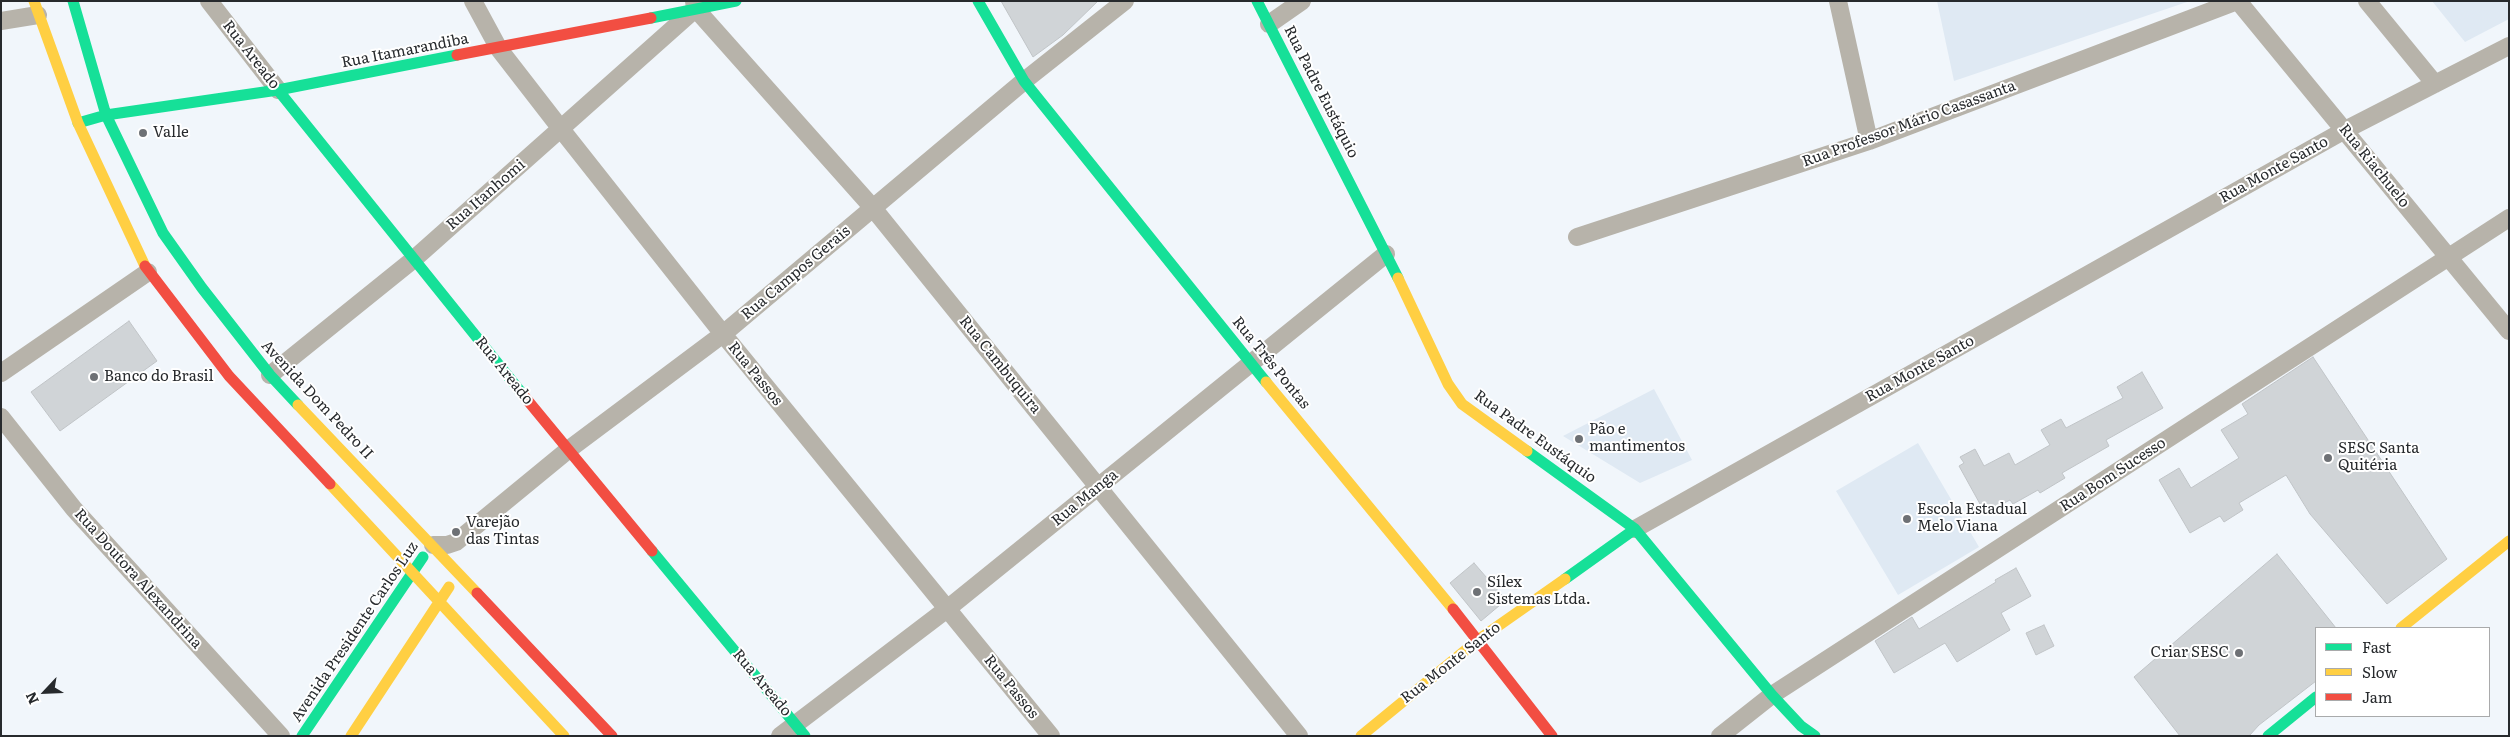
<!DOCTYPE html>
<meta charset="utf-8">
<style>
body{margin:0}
#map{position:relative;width:2510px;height:737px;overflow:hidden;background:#f1f6fb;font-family:Literata,serif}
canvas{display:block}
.frame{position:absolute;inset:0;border:2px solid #272a2d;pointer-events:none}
.legend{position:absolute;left:2315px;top:627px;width:175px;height:90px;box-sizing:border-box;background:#fff;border:1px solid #a9aaab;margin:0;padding:6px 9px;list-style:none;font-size:15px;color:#272a2d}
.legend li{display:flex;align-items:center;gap:10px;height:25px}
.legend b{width:25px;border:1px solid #a9aaab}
.north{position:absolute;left:20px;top:667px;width:50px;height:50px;-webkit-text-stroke:4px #fff;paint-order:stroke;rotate:245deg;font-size:14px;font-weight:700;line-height:20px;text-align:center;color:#272a2d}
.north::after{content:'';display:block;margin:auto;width:18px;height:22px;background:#272a2d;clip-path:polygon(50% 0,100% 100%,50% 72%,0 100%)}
</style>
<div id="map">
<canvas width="2510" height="737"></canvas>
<div class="frame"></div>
<ul class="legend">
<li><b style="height:6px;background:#16e098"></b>Fast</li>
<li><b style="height:6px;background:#ffcf43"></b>Slow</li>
<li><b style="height:6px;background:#f24e42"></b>Jam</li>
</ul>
<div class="north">N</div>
</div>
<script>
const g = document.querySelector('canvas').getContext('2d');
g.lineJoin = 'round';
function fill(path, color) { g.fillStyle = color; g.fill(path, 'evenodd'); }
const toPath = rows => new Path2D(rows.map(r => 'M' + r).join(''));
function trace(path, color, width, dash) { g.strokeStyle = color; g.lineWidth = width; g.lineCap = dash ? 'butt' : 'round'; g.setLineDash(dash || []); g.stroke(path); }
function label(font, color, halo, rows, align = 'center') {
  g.font = font + ' Literata,serif'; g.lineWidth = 4; g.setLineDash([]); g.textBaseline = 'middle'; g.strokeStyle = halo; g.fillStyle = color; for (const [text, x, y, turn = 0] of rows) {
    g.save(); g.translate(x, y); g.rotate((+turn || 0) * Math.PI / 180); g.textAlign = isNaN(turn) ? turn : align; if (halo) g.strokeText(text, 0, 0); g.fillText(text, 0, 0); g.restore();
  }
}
fill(toPath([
 [1937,1,2190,1,1954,81],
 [2432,1,2509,1,2509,19,2465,42],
 [1654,389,1692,460,1640,483,1563,436],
 [1918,443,1979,547,1898,595,1836,491]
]), '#dfe9f3');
const building = toPath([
 [1001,1,1098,1,1063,35,1033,57,1001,1],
 [129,321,157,361,60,431,31,392,129,321],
 [2313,357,2447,559,2387,604,2310,514,2286,475,2239,503,2243,510,2224,522,2220,516,2190,533,2159,480,2179,468,2191,488,2239,458,2221,430,2248,414,2242,404,2313,357],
 [2142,372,2163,408,2106,440,2109,446,2062,473,2065,478,2040,493,2038,490,2013,504,2010,500,1985,513,1959,466,1964,463,1960,457,1975,449,1984,466,2009,453,2015,465,2050,445,2041,430,2061,419,2066,428,2123,398,2117,387,2142,372],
 [2277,554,2336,628,2316,628,2316,681,2259,725,2249,736,2180,736,2134,677,2277,554],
 [1474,563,1506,600,1481,621,1450,583,1474,563],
 [2016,568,2031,596,2001,613,2010,630,1957,662,1945,643,1894,673,1875,641,1912,617,1919,629,1996,582,1995,580,2016,568],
 [2044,625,2054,646,2036,655,2026,633,2044,625]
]);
fill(building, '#d0d4d7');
trace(building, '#c0c4c7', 1);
trace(toPath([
 [209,1,278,90],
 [473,1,499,49,561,129,723,334,1051,736],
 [694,1,695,8,873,208,1299,736],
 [1838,1,1869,141],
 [2238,1,2509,331],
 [2367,1,2435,84],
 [1,21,38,15],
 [1269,24,1302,1],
 [1577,237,1869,141,2237,1],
 [1,373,148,272],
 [270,375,414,259,694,10],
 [1,417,74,509,281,736],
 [1635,529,2345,130,2509,46],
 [433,545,447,545,456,542,568,450,723,334,1024,81,1125,1],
 [780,736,947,609,1386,254],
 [1720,736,1772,695,2509,218]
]), '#b7b3aa', 18);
trace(toPath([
 [73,1,106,115,163,233,202,288,270,375,298,405],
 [978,1,1024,81,1266,382],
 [1257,1,1398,278],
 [651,18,736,1],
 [278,90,524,396],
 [78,123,106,115,278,90,457,55],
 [1527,451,1635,529,1772,695,1801,726,1815,736],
 [652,551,805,736],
 [1565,579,1635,529],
 [302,736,423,557],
 [2268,736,2316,697]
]), '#16e098', 11);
trace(toPath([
 [34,1,78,123,145,266],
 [1398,278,1448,384,1462,404,1527,451],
 [1266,382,1453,609],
 [298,405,477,593],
 [330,484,564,736],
 [2401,628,2509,541],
 [351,736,449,587],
 [1361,736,1478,640,1565,579]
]), '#ffcf43', 11);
trace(toPath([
 [457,55,651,18],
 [145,266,229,376,330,484],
 [524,396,652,551],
 [477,593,612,736],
 [1453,609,1552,736]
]), '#f24e42', 11);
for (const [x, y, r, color] of [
 [143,133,5,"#6e7175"],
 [94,377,5,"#6e7175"],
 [1579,439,5,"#6e7175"],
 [2328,458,5,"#6e7175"],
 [1907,519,5,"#6e7175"],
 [456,532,5,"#6e7175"],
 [1477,592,5,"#6e7175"],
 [2239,653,5,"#6e7175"]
]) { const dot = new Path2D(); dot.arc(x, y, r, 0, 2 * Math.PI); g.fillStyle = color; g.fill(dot); trace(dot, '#fff', 2); }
label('15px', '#272a2d', '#fff', [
 ["Rua Itamarandiba",405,51,-11],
 ["Rua Areado",251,55,52],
 ["Rua Padre Eustáquio",1321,92,63],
 ["Rua Professor Mário Casassanta",1909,124,-20],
 ["Rua Riachuelo",2374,166,51],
 ["Rua Monte Santo",2274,170,-29],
 ["Rua Itanhomi",486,195,-41],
 ["Rua Campos Gerais",796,273,-40],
 ["Rua Três Pontas",1271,363,51],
 ["Rua Cambuquira",1000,365,51],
 ["Rua Monte Santo",1920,369,-29],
 ["Rua Areado",504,371,51],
 ["Rua Passos",755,374,51],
 ["Avenida Dom Pedro II",317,400,47],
 ["Rua Padre Eustáquio",1535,437,36],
 ["Rua Bom Sucesso",2113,475,-33],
 ["Rua Manga",1085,498,-39],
 ["Rua Doutora Alexandrina",138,579,48],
 ["Avenida Presidente Carlos Luz",355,632,-56],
 ["Rua Monte Santo",1451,663,-38],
 ["Rua Areado",762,683,50],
 ["Rua Passos",1011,687,51]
]);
label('15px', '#272a2d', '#fff', [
 ["Valle",153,133],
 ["Banco do Brasil",104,377],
 ["Pão e",1589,430],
 ["mantimentos",1589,447],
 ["SESC Santa",2338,449],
 ["Quitéria",2338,466],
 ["Escola Estadual",1917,510],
 ["Melo Viana",1917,527],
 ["Varejão",466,523],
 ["das Tintas",466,540],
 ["Sílex",1487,583],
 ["Sistemas Ltda.",1487,600],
 ["Criar SESC",2229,653,"right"]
], 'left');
</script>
